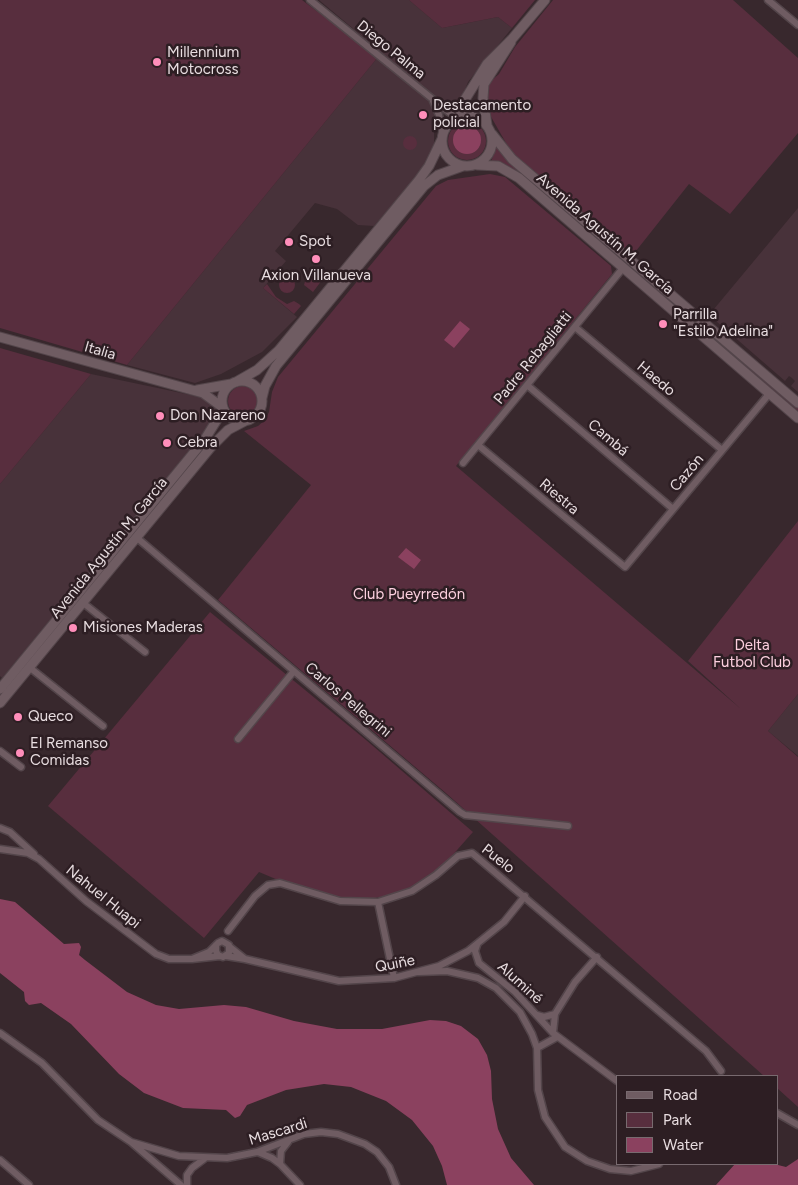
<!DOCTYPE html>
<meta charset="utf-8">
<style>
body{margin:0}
#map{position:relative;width:798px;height:1185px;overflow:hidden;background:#38282d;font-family:Figtree,sans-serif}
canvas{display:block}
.legend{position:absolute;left:616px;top:1075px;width:162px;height:90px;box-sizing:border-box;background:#2d1e23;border:1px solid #786a6f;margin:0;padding:6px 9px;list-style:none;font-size:15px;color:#e8dde0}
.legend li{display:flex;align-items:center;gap:10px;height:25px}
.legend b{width:25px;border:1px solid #786a6f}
</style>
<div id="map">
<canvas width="798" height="1185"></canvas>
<ul class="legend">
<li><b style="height:6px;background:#6f5c62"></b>Road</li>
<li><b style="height:14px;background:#582e3e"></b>Park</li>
<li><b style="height:14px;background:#8b415f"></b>Water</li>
</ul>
</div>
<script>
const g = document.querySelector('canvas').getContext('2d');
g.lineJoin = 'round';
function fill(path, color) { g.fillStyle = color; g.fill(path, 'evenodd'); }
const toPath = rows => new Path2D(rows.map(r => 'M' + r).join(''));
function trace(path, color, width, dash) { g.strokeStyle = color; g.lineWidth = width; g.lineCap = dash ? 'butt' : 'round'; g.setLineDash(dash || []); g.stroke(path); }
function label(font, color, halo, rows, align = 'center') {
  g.font = font + ' Figtree,sans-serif'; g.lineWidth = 5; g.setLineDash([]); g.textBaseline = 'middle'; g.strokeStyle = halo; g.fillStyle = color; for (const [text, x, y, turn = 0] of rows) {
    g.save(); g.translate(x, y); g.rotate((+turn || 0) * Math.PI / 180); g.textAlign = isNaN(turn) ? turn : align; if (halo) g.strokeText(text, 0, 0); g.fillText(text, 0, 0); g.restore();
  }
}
fill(toPath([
 [319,0,409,0,442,28,498,17,512,28,468,82,460,103,456,108,449,109],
 [378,57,427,99,434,110,434,144,431,155,419,174,374,226,358,225,337,209,315,203,275,251,286,261,263,288,297,317,262,352,221,374,195,383,127,365],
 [798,208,798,392,791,386,795,381,792,378,789,376,785,381,709,315],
 [91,374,210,399,217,406,218,415,2,678,0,676,0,484],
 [798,694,798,756,768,731]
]), '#48323a');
fill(toPath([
 [0,0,302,0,378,57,127,365,0,328],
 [409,0,535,0,512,28,498,17,442,28],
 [553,0,733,0,798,58,798,133,730,214,689,184,632,256,514,157,490,115,486,102,486,91,491,81,499,74,515,47],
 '448 141a19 19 0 1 1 38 0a19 19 0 1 1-38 0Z',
 '403 143a7 7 0 1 1 14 0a7 7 0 1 1-14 0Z',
 [497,144,505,158,515,168,798,408,798,411,514,170,491,162],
 [490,174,505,177,611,266,612,274,456,466,741,709,688,661,798,521,798,694,768,731,798,757,798,1107,777,1088,777,1076,764,1076,447,794,218,600,311,485,244,431,258,426,265,420,269,412,272,392,278,377,436,186,448,180],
 [309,277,322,280,313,292,304,285,306,278],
 '279 285a8 8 0 1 1 16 0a8 8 0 1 1-16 0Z',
 [267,284,276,297,287,304,294,301,299,304,301,306,294,314,263,288],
 [0,348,91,374,0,484],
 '228 401a15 15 0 1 1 30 0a15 15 0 1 1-30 0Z',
 [210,612,366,740,473,832,442,867,423,881,402,893,364,900,342,899,278,880,259,872,204,938,48,806]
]), '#582e3e');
fill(toPath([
 '453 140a14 14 0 1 1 28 0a14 14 0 1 1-28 0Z',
 [460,321,470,329,454,348,444,340],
 [406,548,421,560,414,569,398,557],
 [0,899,15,902,64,944,79,943,81,947,79,955,85,960,127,992,156,1005,179,1009,224,1005,246,1007,294,1021,337,1029,382,1029,430,1020,446,1021,461,1026,478,1039,487,1055,491,1071,492,1099,498,1129,511,1158,534,1185,447,1185,442,1166,433,1146,412,1120,386,1101,351,1087,324,1084,286,1090,247,1105,240,1116,235,1118,226,1110,183,1108,144,1093,119,1074,71,1024,41,1003,29,1005,25,1001,24,992,0,973],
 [798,1159,798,1185,716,1185,735,1164,774,1164,786,1167]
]), '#8b415f');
const street = toPath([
 [310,0,456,118],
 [768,0,798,25],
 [433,101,439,115,443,135],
 [575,327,722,450],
 [527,385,673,509],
 [478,445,625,567,769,394],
 [463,463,623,268],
 [136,537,460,812,465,815,568,826],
 [82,602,145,652],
 [29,667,103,726],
 [238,739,294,671],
 [0,751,21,767],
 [0,828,10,832,34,854],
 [0,849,28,853,39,859,86,901,156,954,169,959,192,959],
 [378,902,394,978],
 [228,931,255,896,268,885,280,883,340,901,378,902,412,891,436,875,458,856,472,853,706,1051,721,1071],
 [216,945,216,951,218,955,223,957,229,953,229,945,222,941,218,943,209,952,192,959,220,956],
 [477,945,475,951,479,963,515,992,553,1033,617,1081],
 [226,956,245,959,230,947],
 [245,959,339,981,394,978,439,966,468,951,504,922,525,896],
 [419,972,447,971,478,978,496,988,520,1012,532,1034,537,1048,538,1090,545,1117,565,1147,587,1161,610,1169,631,1171,659,1164],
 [555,1014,575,982,597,957],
 [537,1015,544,1017,555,1014,553,1033],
 [0,1033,42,1063,98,1120,131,1142],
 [537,1048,557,1037],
 [777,1113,798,1125],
 [258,1152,272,1158,280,1164,281,1151,288,1142],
 [0,1160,29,1185],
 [280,1164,300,1185],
 [181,1185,131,1142,179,1156,227,1158,257,1152,304,1134,321,1132,338,1134,365,1144,377,1152,389,1167,396,1185],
 [187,1185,187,1175,192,1168,204,1159]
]);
const secondary = toPath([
 '442 141a25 25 0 1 1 50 0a25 25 0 1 1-50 0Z',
 [459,117,464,101,487,64,512,39,545,0],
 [487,125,483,98,484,84,511,42],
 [492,134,512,159,798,403],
 [477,165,498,166,519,178,798,418],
 [0,337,203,393,222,407],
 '222 401a20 20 0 1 1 40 0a20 20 0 1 1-40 0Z',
 [236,382,257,370,279,350,419,180,429,166,442,139],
 [197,390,231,384],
 [262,398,265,386,276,366,424,186,438,175,463,166],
 [0,689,205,439,223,410],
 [0,703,211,447,228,430,247,420]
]);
trace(street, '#53454a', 9);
trace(secondary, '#53454a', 11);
trace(street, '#6f5c62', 6);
trace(secondary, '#6f5c62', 9);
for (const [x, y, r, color] of [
 [157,62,5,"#ff8eba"],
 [423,115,5,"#ff8eba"],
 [289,242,5,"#ff8eba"],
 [316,259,5,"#ff8eba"],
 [663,324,5,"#ff8eba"],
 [160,416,5,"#ff8eba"],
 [167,443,5,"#ff8eba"],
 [73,628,5,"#ff8eba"],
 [18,717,5,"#ff8eba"],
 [20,753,5,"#ff8eba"]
]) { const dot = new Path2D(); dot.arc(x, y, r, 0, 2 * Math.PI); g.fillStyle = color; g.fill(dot); trace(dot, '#2d1e23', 2); }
label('15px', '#e8dde0', '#2d1e23', [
 ["Diego Palma",391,50,39],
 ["Avenida Agustín M. García",605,234,41],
 ["Italia",100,351,16],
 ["Padre Rebagliatti",533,358,-51],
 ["Haedo",656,379,40],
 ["Cambá",608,438,40],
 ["Cazón",687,473,-50],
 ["Riestra",559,497,40],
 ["Avenida Agustín M. García",109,548,-51],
 ["Carlos Pellegrini",348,700,40],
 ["Puelo",498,859,38],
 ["Nahuel Huapi",103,897,39],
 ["Quiñe",395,964,-11],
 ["Aluminé",520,983,42],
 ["Mascardi",278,1132,-17]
]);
label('15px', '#e8dde0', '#2d1e23', [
 ["Millennium",167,53],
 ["Motocross",167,70],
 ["Destacamento",433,106],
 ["policial",433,123],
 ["Spot",299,242],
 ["Axion Villanueva",316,276,"center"],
 ["Parrilla",673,315],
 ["\"Estilo Adelina\"",673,332],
 ["Don Nazareno",170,416],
 ["Cebra",177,443],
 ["Misiones Maderas",83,628],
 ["Queco",28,717],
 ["El Remanso",30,744],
 ["Comidas",30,761]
], 'left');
label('15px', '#fccfde', '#2d1e23', [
 ["Club Pueyrredón",409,595],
 ["Delta",752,646],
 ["Futbol Club",752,663]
]);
</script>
